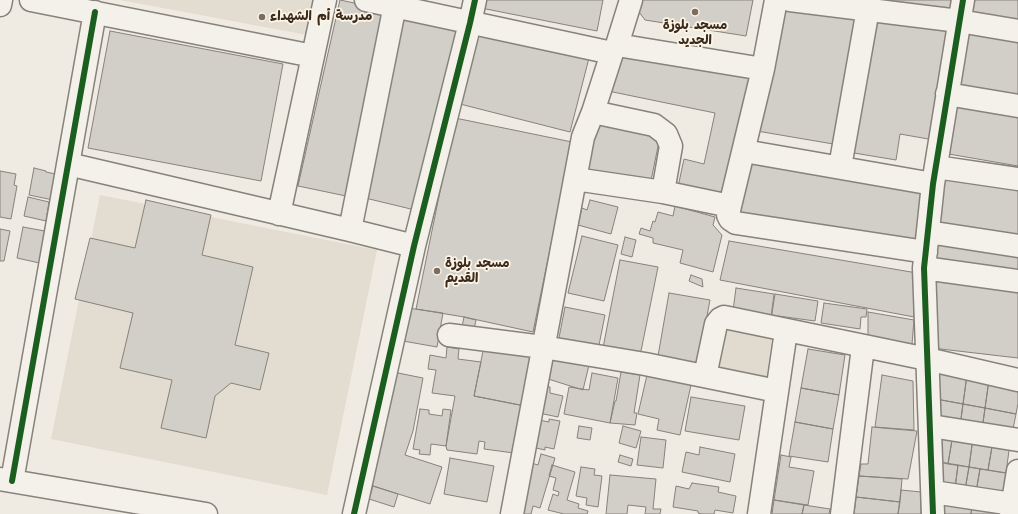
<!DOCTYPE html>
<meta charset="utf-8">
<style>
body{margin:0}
canvas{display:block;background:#efebe2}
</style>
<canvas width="1018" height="514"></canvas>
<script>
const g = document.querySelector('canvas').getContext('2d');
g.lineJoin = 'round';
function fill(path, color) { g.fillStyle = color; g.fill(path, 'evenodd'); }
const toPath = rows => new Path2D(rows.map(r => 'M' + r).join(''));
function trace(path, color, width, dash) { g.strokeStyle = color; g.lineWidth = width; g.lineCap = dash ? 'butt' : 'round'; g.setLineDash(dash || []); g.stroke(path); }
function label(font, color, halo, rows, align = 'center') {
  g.font = font + ' "Architects Daughter","Playpen Sans Arabic",sans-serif'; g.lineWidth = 3.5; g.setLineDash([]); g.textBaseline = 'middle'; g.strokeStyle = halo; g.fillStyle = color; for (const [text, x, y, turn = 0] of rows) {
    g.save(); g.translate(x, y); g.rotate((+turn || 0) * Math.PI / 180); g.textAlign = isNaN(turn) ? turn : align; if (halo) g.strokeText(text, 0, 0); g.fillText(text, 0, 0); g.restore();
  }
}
fill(toPath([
 [120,0,315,0,307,35],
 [100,195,377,250,327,495,51,439]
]), '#e3dcd0');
fill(toPath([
 [726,327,772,337,766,379,718,370]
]), '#e1dace');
const building = toPath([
 [340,0,388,10,346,196,298,186,340,0],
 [483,0,603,0,597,31,481,8,483,0],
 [634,0,753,0,746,36,645,20,633,4,634,0],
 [835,0,960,0,956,19,835,0],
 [973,0,1018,0,1018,27,970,20,973,0],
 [779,5,860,19,839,145,757,131,779,5],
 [871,12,953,26,934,140,900,134,896,160,848,152,871,12],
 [404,15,462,28,419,211,361,197,404,15],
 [965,28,1018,38,1018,102,953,90,965,28],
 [476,29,589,58,570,132,456,103,476,29],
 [110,31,283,64,261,181,88,148,110,31],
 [619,49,756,77,729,199,678,187,684,159,704,164,715,113,608,91,619,49],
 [953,99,1018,111,1018,166,943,153,953,99],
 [455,118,572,142,533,332,464,317,416,309,455,118],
 [596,118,661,132,649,190,583,176,596,118],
 [747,157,924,187,914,247,736,217,747,157],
 [34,168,46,171,46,172,60,175,53,200,29,195,34,168],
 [943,170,1018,183,1018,244,932,228,943,170],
 [0,171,16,174,14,185,17,186,11,219,0,217,0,171],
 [28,197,49,202,46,221,24,216,28,197],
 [146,200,211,215,202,255,253,267,235,345,269,353,260,390,231,383,215,396,206,438,161,428,172,380,120,368,133,313,75,299,90,238,135,248,146,200],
 [590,200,618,207,611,234,578,225,582,208,587,210,590,200],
 [675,206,715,217,713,225,722,235,713,272,680,263,683,250,653,243,653,238,639,234,641,228,650,231,653,221,655,222,658,212,673,216,675,206],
 [23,227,50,232,44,264,17,258,23,227],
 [0,229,10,231,4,261,0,261,0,229],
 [936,235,1018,248,1018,278,932,264,936,235],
 [582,236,618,245,604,301,568,293,582,236],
 [625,237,636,240,632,257,621,254,625,237],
 [729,241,917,273,914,317,720,280,729,241],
 [620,260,658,267,640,356,603,348,620,260],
 [691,275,702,279,703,287,689,281,691,275],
 [933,276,1018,291,1018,358,932,348,933,276],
 [736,288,774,294,771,317,733,311,736,288],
 [669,293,710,300,698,364,658,356,669,293],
 [775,294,818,301,815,321,778,316,776,327,770,326,775,294],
 [824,303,867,309,866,317,861,317,860,329,821,323,824,303],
 [565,307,605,315,598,350,558,343,565,307],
 [408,308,443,313,437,347,403,341,408,308],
 [868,312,914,320,912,344,868,336,868,312],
 [464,317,476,320,473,334,461,332,464,317],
 [485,341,536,351,525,406,474,396,485,341],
 [447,347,459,349,458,359,481,362,474,396,525,406,514,453,484,449,485,442,479,441,477,454,447,450,446,446,455,396,432,393,436,370,428,369,430,355,446,358,447,347],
 [808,349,845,355,839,395,801,388,808,349],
 [550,355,589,365,583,390,545,378,550,355],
 [935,369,967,375,963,404,936,399,935,369],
 [388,371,423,378,413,431,405,455,442,467,430,504,373,486,369,482,388,371],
 [621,372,640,375,634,413,637,413,635,425,610,423,615,401,616,401,621,372],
 [592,373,618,378,610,423,564,414,569,387,589,390,592,373],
 [647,375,691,385,680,435,657,430,659,419,638,414,647,375],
 [882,375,913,381,914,430,875,427,882,375],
 [967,375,989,380,985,408,963,404,967,375],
 [989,380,1018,386,1018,403,1016,414,985,408,989,380],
 [540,385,550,387,550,393,563,396,558,417,534,412,540,385],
 [801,388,839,395,833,429,795,422,801,388],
 [691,397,745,406,739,440,685,431,691,397],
 [936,399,963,404,960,426,938,423,936,399],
 [963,404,985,408,982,430,960,426,963,404],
 [985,408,1016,414,1012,434,982,430,985,408],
 [420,409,429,410,429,414,442,416,443,409,451,410,446,446,431,444,430,455,419,454,420,450,413,449,420,409],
 [534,419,549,422,549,419,560,421,554,449,545,447,545,450,527,446,534,419],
 [795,422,833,429,828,462,789,456,795,422],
 [579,426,592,428,590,440,577,438,579,426],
 [623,426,641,431,636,448,619,443,623,426],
 [872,427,917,431,908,479,859,476,861,464,868,464,872,427],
 [939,432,953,434,948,464,940,462,939,432],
 [953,434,973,438,969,467,948,464,953,434],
 [641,437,666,440,663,468,637,465,641,437],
 [973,438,993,441,988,470,969,467,973,438],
 [993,441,1010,443,1006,473,988,470,993,441],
 [700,447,735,454,730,482,682,472,686,452,699,455,700,447],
 [541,454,555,458,540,508,533,506,531,514,514,514,528,462,538,465,541,454],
 [620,455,633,459,631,466,618,462,620,455],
 [781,455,791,457,789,467,814,471,808,505,774,500,781,455],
 [450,458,494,466,487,502,444,494,450,458],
 [940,462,958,465,955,488,941,486,940,462],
 [552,465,575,472,567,500,579,504,578,508,588,511,587,514,564,514,548,510,553,494,558,496,559,492,553,490,556,478,549,476,552,465],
 [958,465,969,467,965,490,955,488,958,465],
 [581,467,595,469,594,475,602,476,598,507,586,505,587,498,576,496,581,467],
 [969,467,980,469,976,492,965,490,969,467],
 [980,469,1006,473,1003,496,976,492,980,469],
 [610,475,656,479,653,509,661,509,660,514,645,514,646,507,628,505,627,514,606,514,610,475],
 [859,476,902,479,900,502,856,497,859,476],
 [692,483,719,487,718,492,736,496,733,513,715,510,714,514,702,514,698,513,698,511,673,507,676,486,689,489,692,483],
 [373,486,398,494,394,507,369,499,373,486],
 [901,490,921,492,921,514,898,514,901,490],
 [856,497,900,502,898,514,854,514,856,497],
 [941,499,972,505,971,514,942,514,941,499],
 [774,500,804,505,802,514,772,514,774,500],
 [804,505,830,509,829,514,802,514,804,505],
 [972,505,1001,510,1001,514,971,514,972,505]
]);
fill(building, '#d2cec8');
trace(building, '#87827b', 1);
const minor = toPath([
 [31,0,313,56],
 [366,0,612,53,617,45,763,69],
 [776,0,763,69,730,206,728,215,730,219,736,223,926,252],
 [790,0,959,21,1018,31],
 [0,5,1,0],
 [617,45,631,0],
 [947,94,1018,106],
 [593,112,654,125,666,134,671,146,663,192],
 [744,151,933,184],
 [68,164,350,230,414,246],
 [840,167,868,9],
 [936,167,1018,179],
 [575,179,663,192,730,206],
 [279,214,325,0],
 [350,230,396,0],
 [928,232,1018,246],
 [924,268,1018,281],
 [449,335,543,347,645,364,777,391],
 [705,376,716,324,720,319,724,317,927,359,1018,380],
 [931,426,1018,440],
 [0,479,206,514],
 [12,481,95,12],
 [933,492,1012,504],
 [354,514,414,246,470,23,475,0],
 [512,514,583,137,593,112,612,53],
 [759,514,786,331],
 [842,514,863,347],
 [933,514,924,268,933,184,963,0],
 [1011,514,1018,471]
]);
trace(minor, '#87827b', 25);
trace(minor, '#f4f1ea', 22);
trace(toPath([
 [12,481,95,12],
 [354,514,414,246,470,23,475,0],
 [933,514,924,268,933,184,963,0]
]), '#1b5e20', 6);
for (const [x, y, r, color] of [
 [695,12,4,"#7a6e63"],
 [262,17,4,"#7a6e63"],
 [437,271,4,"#7a6e63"]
]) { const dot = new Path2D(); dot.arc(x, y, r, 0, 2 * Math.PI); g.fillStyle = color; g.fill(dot); trace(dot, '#fcf5e5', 1.5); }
label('bold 13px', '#3b2a1e', '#fcf5e5', [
 ["مدرسة أم الشهداء",270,17],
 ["مسجد بلوزة",695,26,"center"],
 ["الجديد",695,41,"center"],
 ["مسجد بلوزة",445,264],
 ["القديم",445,279]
], 'left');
</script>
